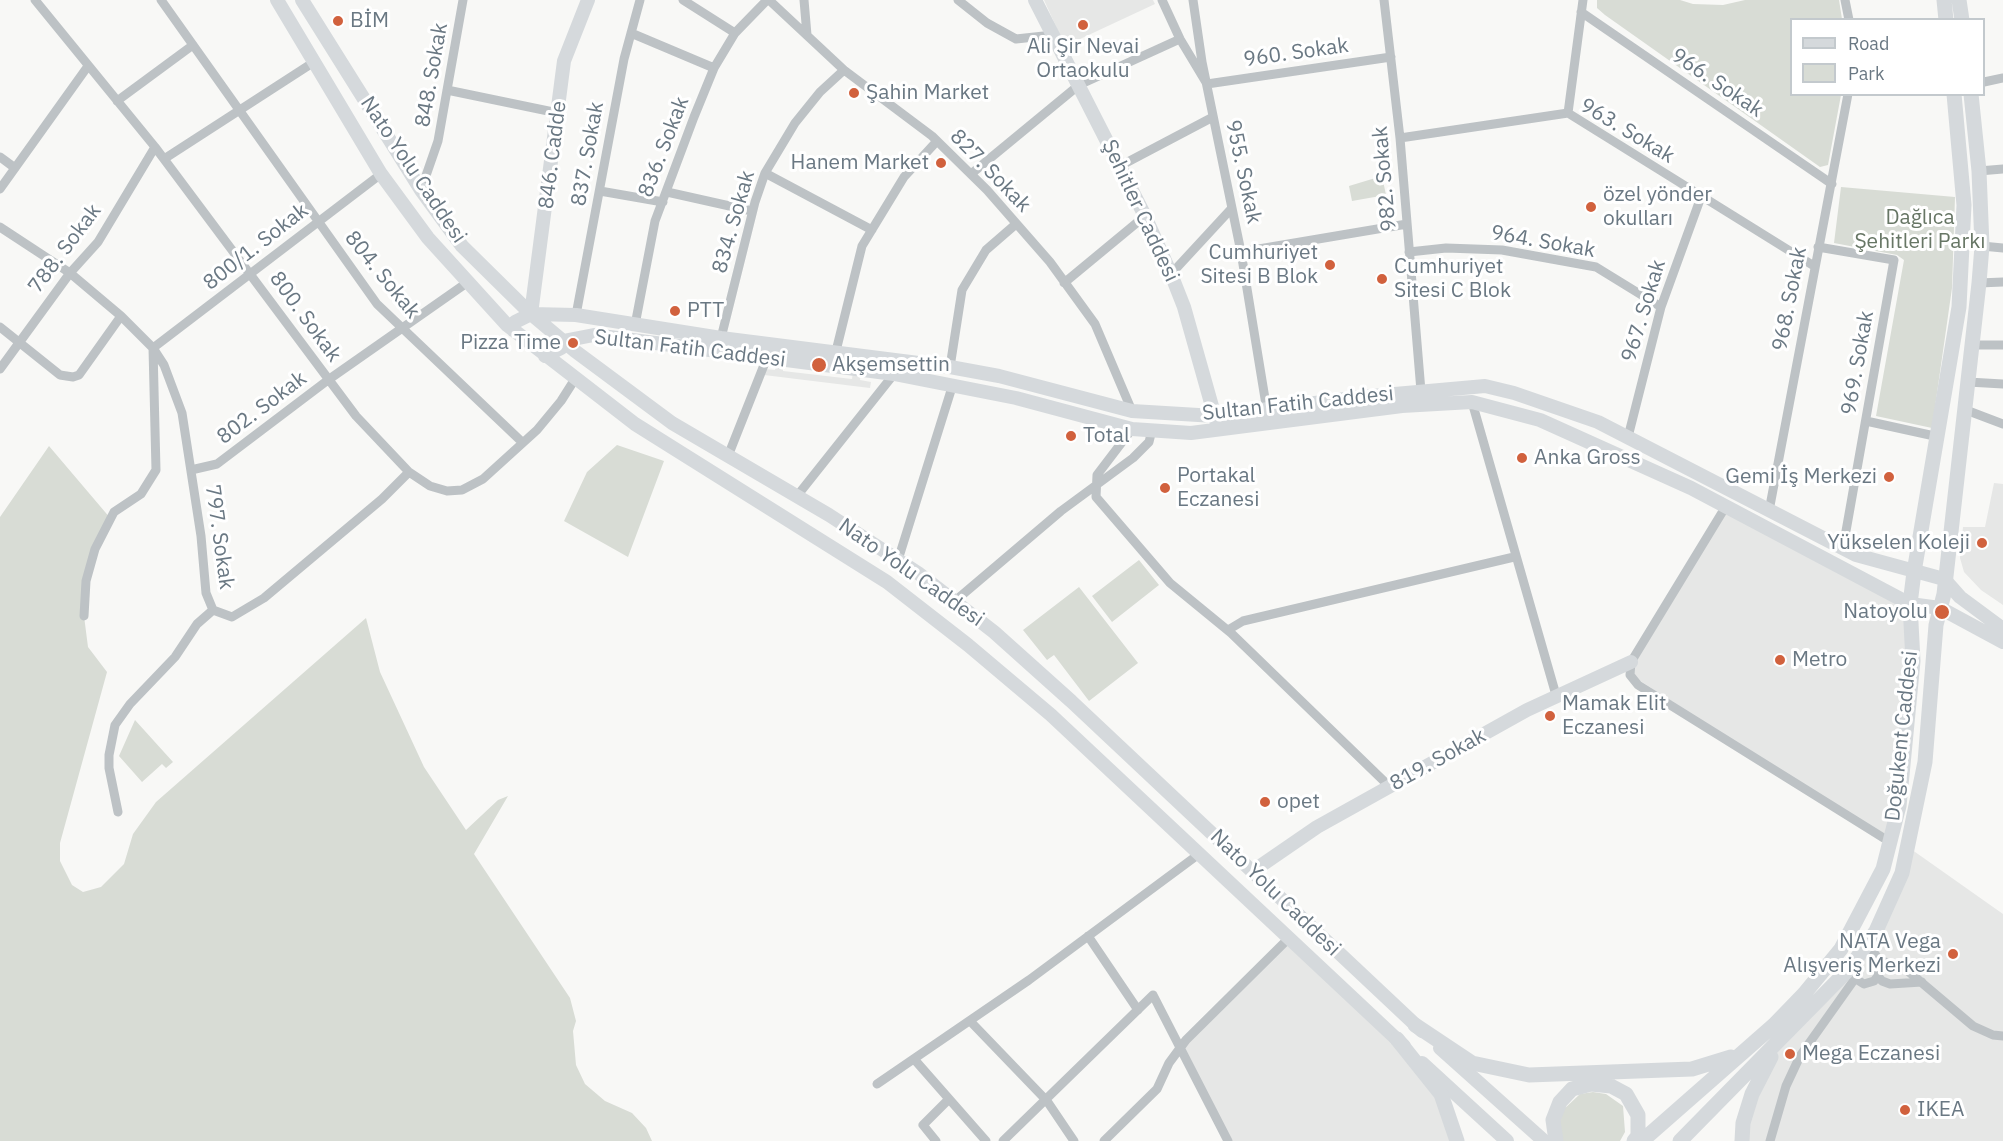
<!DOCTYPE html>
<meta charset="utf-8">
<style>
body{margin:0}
#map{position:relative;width:2003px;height:1141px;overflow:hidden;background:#f8f8f6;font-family:"IBM Plex Sans",sans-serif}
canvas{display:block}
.legend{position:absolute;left:1790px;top:18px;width:195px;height:78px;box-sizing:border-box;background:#fff;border:2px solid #c3c9cd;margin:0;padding:8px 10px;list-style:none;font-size:18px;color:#6a7883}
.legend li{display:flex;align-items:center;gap:12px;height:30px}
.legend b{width:30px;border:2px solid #c3c9cd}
</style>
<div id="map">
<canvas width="2003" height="1141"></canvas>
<ul class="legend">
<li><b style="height:8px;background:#d5d9dc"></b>Road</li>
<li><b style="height:16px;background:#d8dcd5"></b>Park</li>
</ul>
</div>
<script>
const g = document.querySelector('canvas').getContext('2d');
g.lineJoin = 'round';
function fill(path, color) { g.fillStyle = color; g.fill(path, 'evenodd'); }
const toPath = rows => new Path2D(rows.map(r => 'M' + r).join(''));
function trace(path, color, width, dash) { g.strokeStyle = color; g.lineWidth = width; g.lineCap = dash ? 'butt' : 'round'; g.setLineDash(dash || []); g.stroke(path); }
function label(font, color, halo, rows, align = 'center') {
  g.font = font + ' "IBM Plex Sans",sans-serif'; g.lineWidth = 6; g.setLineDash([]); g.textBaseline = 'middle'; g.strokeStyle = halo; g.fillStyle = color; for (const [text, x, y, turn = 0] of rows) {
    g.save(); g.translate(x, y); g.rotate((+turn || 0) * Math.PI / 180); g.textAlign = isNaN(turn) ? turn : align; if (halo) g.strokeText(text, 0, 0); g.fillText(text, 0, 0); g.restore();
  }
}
fill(toPath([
 [1044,0,1153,0,1155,4,1065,46],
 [769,338,874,351,874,356,863,355,860,380,871,382,870,388,764,375,765,369,775,370,776,362,766,363,761,358,766,351,777,354,778,345,768,344],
 [785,346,855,354,854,363,848,363,847,370,853,371,852,379,783,371,783,363,792,364,793,357,784,356],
 [1994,483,2003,484,2003,605,1981,590,1964,572,1960,558,1963,527,1985,527],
 [1726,506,1910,604,1913,661,1890,842,1631,675,1631,662],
 [1908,847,2003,914,2003,1141,1742,1141,1743,1123,1781,1039,1876,931],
 [1289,938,1426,1074,1457,1141,1228,1141,1180,1046]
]), '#e6e7e6');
fill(toPath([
 [1597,0,1680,0,1693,4,1723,5,1745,0,1839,0,1842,19,1792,20,1792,94,1841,95,1828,165,1820,167,1605,15,1597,8],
 [1382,176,1386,195,1352,201,1349,186],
 [1841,187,1955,197,1952,288,1932,428,1876,416,1904,260,1897,255,1834,243],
 [617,445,664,461,628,557,564,521,587,472],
 [49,446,111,519,95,549,84,616,88,647,107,672,60,843,60,861,72,885,83,892,101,887,124,864,133,834,156,802,366,618,380,672,424,767,466,830,498,800,508,796,474,854,570,998,576,1021,573,1031,576,1065,585,1084,605,1101,632,1113,646,1128,652,1141,0,1141,0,517],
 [1139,560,1159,585,1112,622,1092,596],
 [1079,587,1138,663,1089,701,1054,655,1047,660,1023,630],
 [135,720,173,762,166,768,162,764,142,782,119,756],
 [1593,1092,1606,1094,1623,1106,1625,1132,1620,1141,1561,1141,1558,1120,1563,1110,1580,1094]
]), '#d8dcd5');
trace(toPath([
 [35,0,155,147,356,416,409,472,430,486,447,491,462,490,483,479,537,430,561,401,575,379],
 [161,0,377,304,522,442],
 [683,0,735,33],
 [769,0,844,70,932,136,987,190,1050,262,1095,324,1132,411],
 [804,0,807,35],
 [958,0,987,23,1016,39,1053,35],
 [1162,0,1180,39,1207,84,1391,57],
 [1193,0,1202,62,1241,252,1269,423],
 [1384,0,1400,138,1421,391],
 [1845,0,1849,20],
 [1581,12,1832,184],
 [631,33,714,68],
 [1984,82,2003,78],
 [447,90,558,113],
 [117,101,193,45],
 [1568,113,1583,0],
 [1400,138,1568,113,1814,266],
 [0,157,15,168],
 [164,159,314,62],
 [1120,166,1213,117],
 [1979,171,2003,169],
 [765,173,872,230],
 [381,174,153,348,164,365,182,413,201,536,206,593,213,610,232,617,264,598,382,499,409,472],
 [971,174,1079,85,1180,39],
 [0,189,88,66],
 [421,190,438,141,463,0],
 [600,191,663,202],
 [667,192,752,211],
 [0,227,70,273,121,316,153,348,156,470,141,494,114,512,95,549,86,581,84,616],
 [1982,246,2003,248],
 [1818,247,1894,260,1843,548],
 [1241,252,1407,224],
 [1409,252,1446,248,1502,250,1596,267,1661,307],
 [1171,274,1232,208],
 [1064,283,1145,216],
 [1979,283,2003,282],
 [576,315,624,59,640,0],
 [635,325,655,221,694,117,714,68,735,33,767,0],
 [0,327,60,375,73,377,79,375,121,316],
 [721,338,755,202,765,173,795,123,820,92,844,70],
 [1973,345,2003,345],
 [836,351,862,246,904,177,937,141],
 [950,367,962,290,986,250,1016,224],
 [0,369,70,273,98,242,155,147],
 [1968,382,2003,384],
 [1472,402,1556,695],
 [1966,410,2003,424],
 [1866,421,1939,437],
 [1132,429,1097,475,1096,497,1170,583,1231,633,1390,787],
 [1628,437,1661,307,1701,197],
 [728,456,768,355],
 [191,470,217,464,328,380,468,282],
 [797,496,894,374],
 [1726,506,1631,662,1630,675,1638,685,1890,842],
 [1769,511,1848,94],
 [898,560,953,384],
 [955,601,1061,511,1133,458,1149,442,1152,430],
 [1228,630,1243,621,1514,557],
 [118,812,109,768,109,755,115,725,130,704,175,657,197,624,213,610],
 [1088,936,1138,1010],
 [1880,961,1902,966,1973,1026,1993,1035,2003,1036],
 [1851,976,1864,984,1874,981,1878,976,1880,961,1875,954,1862,950],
 [1878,976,1882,981,1890,984,1922,982],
 [970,1021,1047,1101,1074,1141],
 [914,1059,986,1141],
 [877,1084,1029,980,1199,854],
 [936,1141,923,1125,949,1099],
 [1003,1141,1153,995,1228,1141],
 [1104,1141,1157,1089,1169,1063,1186,1040,1289,938],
 [1770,1141,1786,1086,1800,1056,1854,980]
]), '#bdc2c5', 9);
trace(toPath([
 [277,0,381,174,428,238,507,325,635,424,887,582,968,645,1051,715,1404,1046],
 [302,0,421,190,462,246,531,314,575,351,672,423,829,515,918,573,994,632,1071,701,1422,1031],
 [1035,0,1145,216,1171,274,1184,307,1217,424],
 [531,314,564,61,588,0],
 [513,330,515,322,531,314,576,315,721,338,950,367,999,376,1132,411,1215,416,1361,397,1485,386,1514,393,1598,422,1856,555,1944,579,1960,597,2003,629],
 [545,356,561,348,563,341,594,335,894,374,1016,398,1132,429,1191,433,1402,406,1472,402,1540,420,1691,488,1910,604,1940,608,2003,642],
 [1253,871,1317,827,1527,710,1631,662],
 [1440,1048,1544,1141],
 [1422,1063,1507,1141]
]), '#d5d9dc', 14);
trace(toPath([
 [1944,0,1946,20],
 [1959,0,1962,20],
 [1415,1025,1472,1063,1529,1075,1692,1069,1731,1057],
 [1397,1039,1441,1094,1457,1141],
 [1556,1141,1553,1120,1560,1102,1572,1089,1591,1084,1611,1086,1626,1094,1638,1115,1638,1136,1634,1141],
 [1642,1141,1774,1025,1804,994,1841,949,1883,869,1899,806,1913,661,1910,604,1914,572,1959,307,1964,205,1954,94],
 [1680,1141,1849,969,1876,931,1902,873,1925,762,1936,625,1944,594,1979,283,1982,246,1979,171,1971,94],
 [1742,1141,1743,1123,1752,1094,1771,1057]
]), '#d5d9dc', 15);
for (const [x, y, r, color] of [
 [338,21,6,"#d1613d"],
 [1083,25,6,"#d1613d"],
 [854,93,6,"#d1613d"],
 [941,163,6,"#d1613d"],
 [1591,207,6,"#d1613d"],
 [1330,265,6,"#d1613d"],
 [1382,279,6,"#d1613d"],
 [675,311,6,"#d1613d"],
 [573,343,6,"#d1613d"],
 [819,365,8,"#d1613d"],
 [1071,436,6,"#d1613d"],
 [1522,458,6,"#d1613d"],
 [1889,477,6,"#d1613d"],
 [1165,488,6,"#d1613d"],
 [1982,543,6,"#d1613d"],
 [1942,612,8,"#d1613d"],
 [1780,660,6,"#d1613d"],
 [1550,716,6,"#d1613d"],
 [1265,802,6,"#d1613d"],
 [1953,954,6,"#d1613d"],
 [1790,1054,6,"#d1613d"],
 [1905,1110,6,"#d1613d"]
]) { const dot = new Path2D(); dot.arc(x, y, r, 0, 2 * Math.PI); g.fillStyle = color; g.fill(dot); trace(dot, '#fff', 2); }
label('21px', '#6a7883', '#fff', [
 ["BİM",350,21],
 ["Ali Şir Nevai",1083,47,"center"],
 ["Ortaokulu",1083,71,"center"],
 ["Şahin Market",866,93],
 ["Hanem Market",929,163,"right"],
 ["özel yönder",1603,195],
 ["okulları",1603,219],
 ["Cumhuriyet",1318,253,"right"],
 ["Sitesi B Blok",1318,277,"right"],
 ["Cumhuriyet",1394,267],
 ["Sitesi C Blok",1394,291],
 ["PTT",687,311],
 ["Pizza Time",561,343,"right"],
 ["Akşemsettin",832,365],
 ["Total",1083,436],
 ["Anka Gross",1534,458],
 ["Portakal",1177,476],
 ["Eczanesi",1177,500],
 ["Gemi İş Merkezi",1877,477,"right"],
 ["Yükselen Koleji",1970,543,"right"],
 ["Natoyolu",1928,612,"right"],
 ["Metro",1792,660],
 ["Mamak Elit",1562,704],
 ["Eczanesi",1562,728],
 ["opet",1277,802],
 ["NATA Vega",1941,942,"right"],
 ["Alışveriş Merkezi",1941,966,"right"],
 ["Mega Eczanesi",1802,1054],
 ["IKEA",1917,1110]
], 'left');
label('21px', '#6a7883', '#fff', [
 ["960. Sokak",1296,53,-8],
 ["848. Sokak",432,75,-80],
 ["966. Sokak",1717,83,34],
 ["963. Sokak",1627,131,31],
 ["836. Sokak",664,147,-69],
 ["837. Sokak",588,154,-80],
 ["846. Cadde",553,155,-83],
 ["Nato Yolu Caddesi",413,170,56],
 ["827. Sokak",990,171,46],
 ["955. Sokak",1243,172,78],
 ["982. Sokak",1385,179,-95],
 ["Şehitler Caddesi",1140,211,65],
 ["834. Sokak",734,222,-74],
 ["964. Sokak",1543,242,10],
 ["800/1. Sokak",256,247,-38],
 ["788. Sokak",65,249,-53],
 ["804. Sokak",382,275,51],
 ["968. Sokak",1790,299,-79],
 ["967. Sokak",1644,311,-73],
 ["800. Sokak",305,317,54],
 ["Sultan Fatih Caddesi",690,349,7],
 ["969. Sokak",1858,363,-80],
 ["Sultan Fatih Caddesi",1298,404,-6],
 ["802. Sokak",262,408,-37],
 ["797. Sokak",219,537,82],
 ["Nato Yolu Caddesi",911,573,35],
 ["Doğukent Caddesi",1902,736,-84],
 ["819. Sokak",1438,760,-29],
 ["Nato Yolu Caddesi",1275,893,44]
]);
label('21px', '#677665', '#fff', [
 ["Dağlıca",1920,218],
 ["Şehitleri Parkı",1920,242]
]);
</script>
